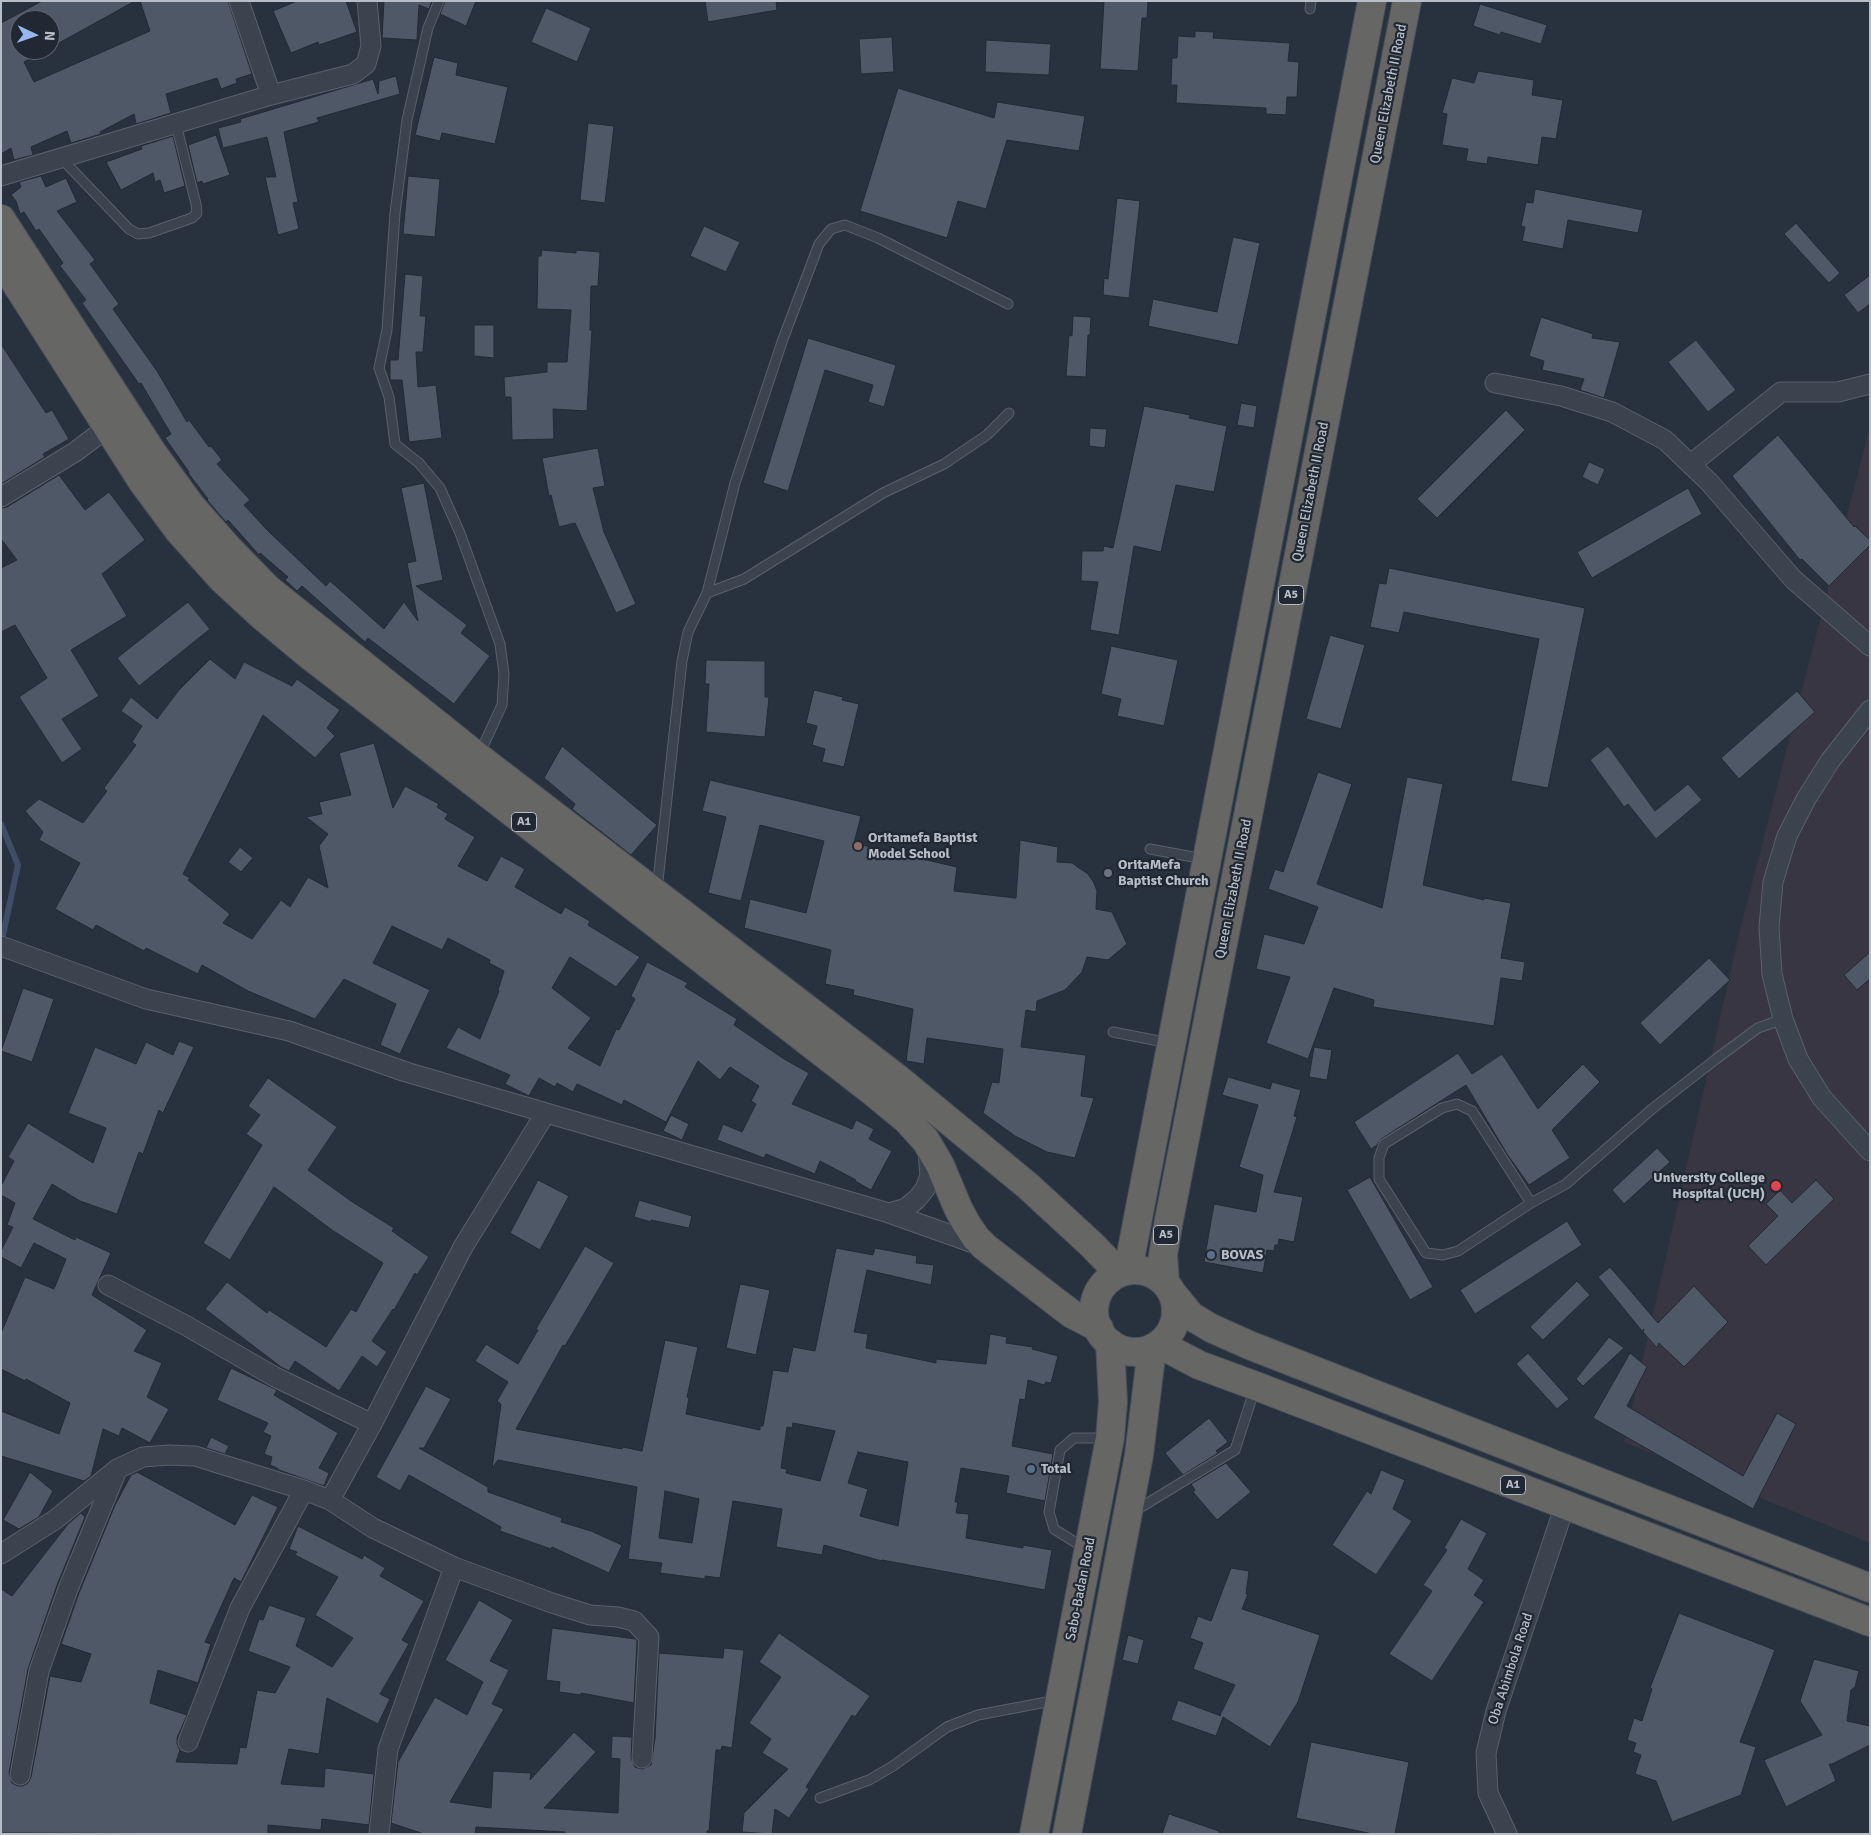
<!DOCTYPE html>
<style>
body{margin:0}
#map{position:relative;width:1871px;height:1835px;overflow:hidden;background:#28313e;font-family:Signika,sans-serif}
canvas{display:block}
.frame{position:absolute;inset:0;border:2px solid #b8bec8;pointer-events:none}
.north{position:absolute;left:10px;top:10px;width:50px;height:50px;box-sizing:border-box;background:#202833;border:1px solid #5d646f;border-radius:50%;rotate:93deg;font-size:14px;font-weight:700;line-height:20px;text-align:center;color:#b8bec8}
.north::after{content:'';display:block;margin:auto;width:18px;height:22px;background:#97b7ee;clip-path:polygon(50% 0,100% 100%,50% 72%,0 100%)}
</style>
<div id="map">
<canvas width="1871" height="1835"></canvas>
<div class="frame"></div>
<div class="north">N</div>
</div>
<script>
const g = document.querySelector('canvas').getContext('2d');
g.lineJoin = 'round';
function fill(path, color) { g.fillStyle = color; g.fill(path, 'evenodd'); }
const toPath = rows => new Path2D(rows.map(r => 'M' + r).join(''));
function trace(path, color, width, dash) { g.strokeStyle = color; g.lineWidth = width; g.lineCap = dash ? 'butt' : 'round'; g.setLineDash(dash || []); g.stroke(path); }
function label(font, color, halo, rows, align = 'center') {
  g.font = font + ' Signika,sans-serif'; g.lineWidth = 4.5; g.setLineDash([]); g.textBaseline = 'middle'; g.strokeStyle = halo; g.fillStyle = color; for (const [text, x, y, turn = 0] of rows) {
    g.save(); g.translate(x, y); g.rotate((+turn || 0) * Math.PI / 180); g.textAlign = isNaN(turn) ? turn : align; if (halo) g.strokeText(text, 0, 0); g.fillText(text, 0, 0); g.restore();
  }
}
fill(toPath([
 [1870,426,1870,1543,1624,1442,1740,930]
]), '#383642');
trace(toPath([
 [1,824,18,865,1,944]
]), '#3f4e65', 6);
const building = toPath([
 [42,1,135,1,50,48,50,20,20,20,20,50,46,50,24,62,34,82,150,31,140,1,228,1,252,74,236,79,237,83,221,89,217,78,166,94,171,113,136,124,134,114,100,132,101,134,71,143,67,131,31,147,33,155,14,160,11,148,1,154,1,23,42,1],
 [297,1,346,1,357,32,319,45,318,42,291,53,273,11,297,1],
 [384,1,432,1,429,9,419,5,417,40,382,38,384,1],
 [445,1,476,1,466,26,440,14,445,1],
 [705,1,776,1,777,10,708,22,705,1],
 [1104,1,1148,1,1147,18,1142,18,1138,71,1100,69,1104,1],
 [1480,4,1547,25,1541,44,1501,32,1500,35,1473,26,1480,4],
 [546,8,591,28,577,62,531,42,546,8],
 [1195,31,1214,32,1213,38,1290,43,1288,61,1299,62,1297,97,1287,97,1286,115,1266,114,1266,108,1176,103,1177,85,1171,85,1172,58,1177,58,1178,36,1195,37,1195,31],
 [892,37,894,72,861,74,859,39,892,37],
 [986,40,1051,44,1049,75,985,72,986,40],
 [434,57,458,63,456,75,508,87,495,144,442,133,440,141,415,135,434,57],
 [1478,71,1534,80,1532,95,1563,100,1556,139,1542,137,1538,165,1488,157,1487,164,1466,161,1468,149,1442,145,1447,114,1442,113,1452,78,1474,83,1478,71],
 [396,76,400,94,317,118,319,122,284,132,298,202,293,203,299,229,278,235,265,177,276,177,267,137,223,148,218,128,241,122,240,119,373,79,378,94,379,81,396,76],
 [898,88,994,118,997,102,1085,116,1079,151,1007,140,986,209,958,201,947,238,860,211,898,88],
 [588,123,614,126,605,203,580,200,588,123],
 [216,135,230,175,203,184,202,181,197,183,188,145,216,135],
 [173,136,185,186,164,193,160,180,155,182,153,173,121,190,106,162,142,149,141,146,173,136],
 [41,176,46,187,66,178,77,202,57,211,95,260,90,264,119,304,113,309,157,371,187,422,189,420,209,447,211,446,222,460,217,464,250,500,244,505,268,531,326,586,330,581,384,629,404,602,418,621,407,563,416,561,401,488,424,483,443,580,416,586,467,625,461,633,490,656,454,704,368,638,365,642,302,586,297,591,285,580,288,577,260,553,259,555,228,520,226,522,207,500,208,499,188,473,189,472,165,438,171,434,141,383,139,384,82,303,86,300,60,266,63,263,39,229,36,231,24,212,20,214,16,201,11,195,21,187,19,182,41,176],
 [408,176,440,179,435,237,403,234,408,176],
 [1535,189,1643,210,1638,233,1568,220,1563,249,1522,241,1525,227,1521,226,1526,202,1533,203,1535,189],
 [1117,198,1140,201,1129,298,1103,295,1104,278,1108,279,1117,198],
 [1796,223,1840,273,1829,283,1784,234,1796,223],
 [704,226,740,242,726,272,690,256,704,226],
 [1233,237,1260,243,1238,345,1148,326,1153,299,1217,312,1233,237],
 [542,250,576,253,576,250,600,252,598,286,591,286,590,330,592,330,587,411,553,409,554,439,512,440,511,397,505,397,504,377,547,372,547,362,567,362,571,310,537,309,538,256,541,256,542,250],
 [405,274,423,276,420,316,426,316,423,352,416,352,418,387,436,385,442,438,409,442,402,380,390,380,390,360,398,360,405,274],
 [1870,275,1870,304,1858,313,1844,295,1870,275],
 [1073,316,1091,317,1090,335,1088,335,1086,377,1066,376,1069,335,1072,336,1073,316],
 [1541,317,1593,334,1592,338,1620,342,1604,398,1580,390,1584,379,1542,370,1544,361,1529,356,1541,317],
 [474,325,494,325,494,358,474,356,474,325],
 [808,338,896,365,884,407,868,402,873,385,825,370,788,491,763,483,808,338],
 [1696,340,1736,390,1708,412,1668,362,1696,340],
 [1,344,46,413,52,410,69,439,43,454,45,457,1,484,1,344],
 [1241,403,1257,406,1254,428,1237,425,1241,403],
 [1144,406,1190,415,1189,418,1227,426,1214,492,1176,485,1161,552,1134,546,1119,635,1090,630,1098,582,1081,581,1082,551,1103,551,1104,546,1113,548,1144,406],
 [1506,410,1525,430,1437,518,1417,499,1506,410],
 [1090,428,1107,429,1105,448,1089,446,1090,428],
 [1778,435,1854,527,1855,526,1870,540,1870,545,1829,586,1802,559,1800,560,1732,476,1778,435],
 [598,448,605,486,593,488,604,532,636,604,616,613,575,523,559,527,551,495,549,496,542,458,598,448],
 [1589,462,1605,469,1598,485,1582,477,1589,462],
 [59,475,85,510,109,492,145,540,102,574,127,616,71,650,99,696,62,719,82,749,62,763,19,697,47,678,15,625,1,632,1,568,17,560,1,539,1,508,7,507,59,475],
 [1688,488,1702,514,1592,578,1577,552,1688,488],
 [1389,568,1585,608,1548,788,1511,781,1539,639,1404,612,1399,633,1370,627,1379,583,1386,584,1389,568],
 [188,602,210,629,139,686,117,658,188,602],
 [1330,635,1365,645,1341,729,1306,719,1330,635],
 [1111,646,1178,660,1164,726,1117,716,1121,699,1101,694,1111,646],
 [210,659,235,679,244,662,292,686,297,679,340,710,327,728,335,736,315,758,263,715,183,874,190,878,188,880,230,914,223,923,252,939,281,900,290,907,308,877,328,888,319,846,328,834,306,817,322,814,319,802,351,795,339,753,374,743,393,808,405,786,439,804,437,807,448,814,445,819,475,837,458,866,487,881,501,856,525,869,515,887,561,914,565,907,590,921,588,925,640,957,616,987,570,957,552,988,591,1018,568,1048,600,1066,616,1029,619,1030,635,999,631,996,647,962,688,983,685,987,737,1019,734,1025,784,1059,809,1073,792,1104,852,1129,856,1120,874,1129,869,1139,892,1151,871,1190,855,1181,856,1180,820,1161,815,1174,766,1154,764,1158,717,1140,723,1124,742,1132,756,1104,751,1101,759,1086,730,1067,720,1080,698,1061,666,1122,624,1100,622,1105,577,1084,573,1092,557,1083,555,1087,539,1078,529,1096,505,1084,510,1075,446,1048,458,1027,480,1039,499,991,498,990,504,971,489,963,490,960,448,938,442,950,392,926,373,963,430,990,400,1054,380,1045,396,1004,344,979,315,1019,248,991,202,965,198,974,146,948,144,951,96,925,93,930,55,909,80,863,39,840,43,832,25,811,39,799,83,823,107,791,104,788,136,745,132,742,142,726,121,711,131,697,157,719,179,690,210,659],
 [706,660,765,661,765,697,769,697,765,737,706,732,709,684,705,684,706,660],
 [814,690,843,697,842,700,859,704,844,767,822,762,825,749,812,745,817,726,806,723,814,690],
 [1797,691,1815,712,1739,779,1721,758,1797,691],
 [562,746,657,825,631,855,572,809,575,804,544,778,562,746],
 [1608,746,1655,811,1688,784,1702,800,1656,839,1628,804,1624,807,1590,760,1608,746],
 [1318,772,1352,784,1317,884,1382,908,1407,777,1443,784,1423,885,1484,900,1484,898,1511,903,1501,958,1525,962,1522,981,1501,978,1494,1026,1373,1007,1374,1000,1334,988,1308,1059,1266,1043,1290,977,1256,969,1264,934,1304,944,1318,907,1268,889,1275,869,1283,872,1318,772],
 [710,780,861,816,854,843,957,867,954,891,1016,898,1020,840,1058,847,1057,862,1072,863,1088,874,1094,883,1097,891,1096,909,1112,912,1127,944,1108,960,1087,957,1082,972,1065,990,1037,1001,1036,1012,1026,1010,1021,1047,1086,1055,1081,1096,1094,1098,1075,1158,1047,1152,1015,1136,983,1113,992,1082,999,1083,1003,1049,927,1038,924,1064,906,1061,913,1009,853,995,854,990,825,984,831,950,744,928,750,899,806,913,824,841,760,825,741,901,708,893,726,817,702,811,710,780],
 [240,847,253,858,241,872,228,862,240,847],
 [1870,952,1870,979,1857,990,1844,975,1870,952],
 [1709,958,1730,980,1660,1045,1640,1023,1709,958],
 [23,988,54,999,32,1062,1,1051,23,988],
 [179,1041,194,1047,163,1113,159,1110,143,1154,139,1152,117,1214,80,1201,52,1184,33,1219,75,1240,76,1237,111,1253,92,1295,147,1330,134,1351,162,1363,147,1397,169,1409,150,1443,122,1428,119,1436,103,1429,91,1476,84,1481,1,1456,1,1411,59,1434,70,1403,26,1379,25,1381,1,1369,1,1333,25,1277,54,1289,66,1259,34,1243,21,1268,1,1257,1,1251,13,1227,7,1225,15,1203,1,1195,1,1186,14,1161,8,1157,28,1123,93,1163,106,1128,68,1113,95,1047,136,1064,146,1042,173,1055,179,1041],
 [1314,1047,1332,1050,1327,1080,1309,1077,1314,1047],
 [1458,1053,1472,1074,1502,1054,1538,1109,1583,1064,1600,1082,1552,1130,1570,1158,1529,1185,1507,1154,1466,1085,1381,1139,1377,1145,1371,1149,1354,1122,1458,1053],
 [1228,1077,1270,1089,1272,1082,1301,1090,1294,1116,1297,1117,1274,1192,1303,1197,1294,1242,1279,1239,1278,1245,1275,1245,1274,1251,1267,1250,1263,1273,1204,1262,1214,1204,1256,1212,1263,1175,1239,1167,1258,1105,1222,1095,1228,1077],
 [268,1078,337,1127,308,1170,351,1201,394,1228,392,1231,429,1257,417,1275,415,1273,394,1310,393,1309,372,1341,387,1352,377,1367,362,1356,339,1391,295,1361,289,1371,281,1367,205,1309,227,1282,267,1313,269,1310,326,1347,351,1309,356,1312,383,1263,332,1230,274,1187,230,1260,203,1243,262,1145,246,1134,260,1115,248,1106,268,1078],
 [671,1115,689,1124,682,1140,663,1131,671,1115],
 [1657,1148,1670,1162,1624,1204,1612,1190,1657,1148],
 [1370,1177,1433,1287,1410,1300,1347,1190,1370,1177],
 [538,1180,569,1196,540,1250,510,1233,538,1180],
 [1816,1180,1834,1199,1766,1265,1748,1246,1778,1216,1766,1204,1780,1190,1792,1203,1816,1180],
 [639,1200,692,1216,689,1228,651,1220,651,1222,634,1217,639,1200],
 [1567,1221,1582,1245,1475,1314,1460,1290,1567,1221],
 [585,1246,614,1263,565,1346,563,1345,516,1429,622,1449,623,1447,642,1451,665,1340,698,1347,687,1397,689,1398,686,1414,760,1430,760,1426,763,1426,773,1370,788,1372,793,1347,815,1351,836,1248,873,1255,875,1248,917,1256,916,1263,934,1265,931,1285,867,1270,854,1332,868,1334,866,1348,936,1363,936,1359,986,1364,990,1334,1007,1337,1006,1343,1033,1347,1032,1349,1058,1356,1051,1383,1046,1382,1044,1385,1028,1380,1025,1400,1020,1399,1012,1446,1053,1454,1045,1501,1006,1493,1009,1476,961,1468,955,1502,958,1502,956,1513,969,1514,966,1538,1023,1548,1023,1545,1052,1550,1045,1590,882,1560,882,1561,824,1545,822,1555,776,1547,782,1509,733,1501,720,1578,705,1576,705,1579,660,1573,662,1563,628,1559,637,1487,498,1460,492,1468,501,1404,497,1401,508,1382,475,1361,486,1344,518,1364,538,1330,536,1329,585,1246],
 [793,1423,835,1431,820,1481,786,1473,787,1469,781,1468,787,1427,792,1428,793,1423],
 [858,1452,908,1462,898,1526,860,1516,868,1489,848,1483,858,1452],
 [665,1491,699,1499,692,1543,659,1538,665,1491],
 [1610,1267,1658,1323,1694,1286,1728,1322,1684,1367,1659,1343,1657,1348,1643,1332,1644,1329,1642,1331,1598,1277,1610,1267],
 [1577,1281,1590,1295,1543,1340,1530,1327,1577,1281],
 [740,1284,770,1290,756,1355,726,1348,740,1284],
 [1609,1337,1624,1348,1583,1386,1576,1379,1609,1337],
 [1528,1353,1569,1399,1557,1409,1516,1364,1528,1353],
 [1630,1353,1647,1367,1627,1406,1743,1476,1777,1413,1796,1424,1753,1509,1593,1418,1630,1353],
 [231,1368,277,1390,274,1395,338,1433,319,1468,329,1473,324,1486,279,1470,277,1468,270,1465,272,1457,264,1454,271,1436,263,1432,268,1423,217,1400,231,1368],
 [426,1386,451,1399,424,1448,419,1448,488,1487,488,1492,562,1518,561,1522,591,1531,622,1545,609,1573,552,1547,551,1549,500,1531,501,1527,409,1475,400,1491,376,1477,426,1386],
 [1209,1418,1228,1442,1216,1451,1218,1453,1183,1475,1165,1453,1209,1418],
 [211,1437,229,1446,225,1454,206,1448,211,1437],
 [1226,1463,1251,1492,1217,1520,1193,1492,1195,1490,1191,1484,1226,1463],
 [1381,1470,1405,1480,1393,1509,1412,1521,1376,1575,1332,1545,1367,1491,1371,1494,1381,1470],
 [30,1472,53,1491,39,1517,19,1529,3,1520,30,1472],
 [137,1472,235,1525,252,1495,278,1507,241,1582,234,1578,205,1642,211,1644,198,1683,158,1670,150,1703,187,1715,177,1738,177,1744,180,1750,176,1762,237,1764,240,1747,246,1748,257,1690,275,1693,290,1667,248,1651,259,1619,263,1620,269,1605,306,1618,296,1646,332,1667,353,1638,315,1615,338,1577,295,1555,297,1552,289,1549,298,1526,362,1559,364,1555,385,1568,380,1576,424,1601,402,1640,409,1644,380,1694,390,1699,378,1724,327,1698,319,1754,289,1749,281,1784,324,1787,325,1768,374,1774,369,1825,322,1819,321,1830,268,1825,268,1834,1,1833,1,1589,12,1596,68,1524,81,1513,85,1517,57,1585,28,1669,9,1773,12,1783,18,1786,23,1786,28,1783,31,1777,50,1676,81,1682,91,1654,61,1644,79,1593,115,1505,131,1475,137,1472],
 [1461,1519,1487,1533,1468,1569,1484,1580,1474,1595,1484,1602,1432,1681,1389,1654,1432,1591,1423,1585,1447,1550,1444,1548,1461,1519],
 [1231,1568,1249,1571,1246,1594,1248,1594,1242,1609,1320,1635,1298,1702,1270,1747,1223,1717,1216,1736,1171,1720,1178,1700,1221,1716,1220,1715,1235,1685,1193,1669,1203,1643,1190,1638,1198,1616,1211,1621,1231,1568],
 [479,1600,513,1620,490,1661,509,1670,492,1704,504,1709,450,1802,491,1808,493,1771,531,1773,530,1780,574,1732,596,1752,544,1808,618,1813,620,1759,611,1758,612,1736,632,1737,631,1758,635,1767,642,1769,651,1765,655,1738,659,1653,723,1658,724,1648,744,1650,732,1748,722,1746,721,1750,716,1750,709,1831,707,1831,707,1834,565,1834,565,1832,476,1827,475,1834,424,1834,391,1823,398,1762,435,1697,467,1715,483,1682,445,1660,479,1600],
 [1679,1613,1775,1650,1740,1742,1756,1747,1741,1795,1672,1822,1656,1781,1635,1774,1641,1755,1633,1752,1636,1743,1627,1740,1634,1718,1642,1721,1652,1689,1650,1688,1679,1613],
 [552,1628,636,1639,637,1641,634,1703,581,1693,581,1695,559,1692,560,1682,546,1680,552,1628],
 [779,1633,870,1696,855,1717,852,1715,806,1787,809,1789,789,1818,775,1809,772,1834,742,1832,744,1813,788,1769,762,1753,771,1739,749,1723,781,1677,759,1662,779,1633],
 [1128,1635,1144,1640,1138,1664,1122,1660,1128,1635],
 [1814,1659,1859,1671,1855,1687,1851,1690,1847,1721,1870,1726,1870,1745,1832,1764,1829,1764,1836,1781,1786,1807,1764,1760,1822,1735,1800,1701,1814,1659],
 [1311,1742,1409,1762,1395,1834,1373,1834,1296,1818,1311,1742],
 [1169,1814,1219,1831,1219,1834,1162,1834,1169,1814]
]);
fill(building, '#4e5866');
trace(building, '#222a35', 1);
const service = toPath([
 [439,1,428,28,407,120,395,213,387,330,379,368,389,397,395,444,419,463,440,488,460,533,500,644,504,674,502,705,479,755],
 [1310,9,1311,1],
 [61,158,129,229,138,234,149,233,192,218,197,213,196,204,176,124],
 [707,593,744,579,883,493,944,464,987,435,1009,413],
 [1150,849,1204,859],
 [657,890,682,661,688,632,707,593,735,483,783,339,819,244,831,229,845,225,878,238,1008,304],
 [1113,1032,1169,1043],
 [1531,1203,1472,1111,1457,1104,1442,1108,1384,1144,1379,1158,1379,1179,1426,1253,1443,1255,1458,1251,1531,1203,1566,1184,1652,1109,1716,1059,1758,1028,1783,1019],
 [1133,1512,1235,1450,1255,1388],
 [1086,1549,1054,1529,1049,1512,1060,1450,1074,1438,1107,1438],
 [820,1798,869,1780,893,1766,947,1727,978,1715,1057,1700]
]);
const minor = toPath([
 [239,1,271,95],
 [1,176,271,95,353,74,366,64,371,46,367,1],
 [1495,383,1561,396,1612,412,1665,440,1709,482,1793,579,1870,646],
 [1691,464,1781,392,1838,392,1870,384],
 [1,497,75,452,116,421],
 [1870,710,1830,761,1806,799,1787,836,1773,882,1769,927,1772,974,1783,1019,1798,1059,1822,1098,1870,1151],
 [1,946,146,999,289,1031,406,1072,889,1213,982,1246],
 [889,1213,906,1208,917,1199,925,1189,930,1176,928,1152],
 [108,1285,185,1325,275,1377,372,1424],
 [330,1500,372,1424,463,1247,545,1114],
 [1,1554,56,1519,117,1469,143,1457,169,1455,195,1456,304,1490,330,1500,373,1528,454,1567,552,1603,590,1615,618,1617,634,1621,649,1637,642,1758],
 [188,1742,240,1608,304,1490],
 [20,1775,39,1671,68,1589,117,1470],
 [379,1834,388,1749,454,1567],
 [1507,1834,1488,1793,1486,1753,1496,1711,1565,1505]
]);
const trunk = toPath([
 [1,219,152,452,191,506,228,548,268,589,478,757,897,1078,1028,1186,1092,1245,1119,1273],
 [1,260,142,481,179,531,222,579,261,615,309,655,873,1092,907,1120,926,1141,940,1165,958,1208,966,1223,976,1238,985,1247,1056,1302,1072,1314,1099,1328],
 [1128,1270,1372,1],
 '1094 1311a41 41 0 1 1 82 0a41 41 0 1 1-82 0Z',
 [1165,1282,1163,1255,1169,1220,1407,1],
 [1173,1294,1191,1316,1211,1328,1249,1345,1870,1588],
 [1159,1344,1199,1365,1256,1386,1870,1622],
 [1034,1834,1110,1438,1113,1402,1110,1343],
 [1067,1834,1139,1455,1152,1348]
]);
trace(service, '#59616b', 11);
trace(minor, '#59616b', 21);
trace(trunk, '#464e58', 30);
trace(service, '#3b434e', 9);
trace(minor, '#3b434e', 19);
trace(trunk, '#666664', 28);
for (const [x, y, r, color] of [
 [858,846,5,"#8d6e63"],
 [1108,873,5,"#6b7280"],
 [1776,1186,6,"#e0444e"],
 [1211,1255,5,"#5c6f8a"],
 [1031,1469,5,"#5c6f8a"]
]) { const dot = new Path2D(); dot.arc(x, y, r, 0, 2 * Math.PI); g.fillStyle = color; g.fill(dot); trace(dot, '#202833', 2); }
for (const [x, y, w] of [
 [1291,595,25],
 [524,822,25],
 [1166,1235,25],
 [1513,1485,25]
]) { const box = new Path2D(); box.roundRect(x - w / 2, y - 9.5, w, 19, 4); g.fillStyle = '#202833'; g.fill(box); trace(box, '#b8bec8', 1); }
label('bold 12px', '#b8bec8', null, [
 ["A5",1291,595],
 ["A1",524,822],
 ["A5",1166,1235],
 ["A1",1513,1485]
]);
label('14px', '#b8bec8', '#202833', [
 ["Queen Elizabeth II Road",1389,94,-79],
 ["Queen Elizabeth II Road",1311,492,-79],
 ["Queen Elizabeth II Road",1234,889,-79],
 ["Sabo-Badan Road",1081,1589,-79],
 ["Oba Abimbola Road",1511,1669,-72]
]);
label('bold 14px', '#b8bec8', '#202833', [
 ["Oritamefa Baptist",868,838],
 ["Model School",868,854],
 ["OritaMefa",1118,865],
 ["Baptist Church",1118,881],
 ["University College",1765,1178,"right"],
 ["Hospital (UCH)",1765,1194,"right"],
 ["BOVAS",1221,1255],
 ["Total",1041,1469]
], 'left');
</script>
